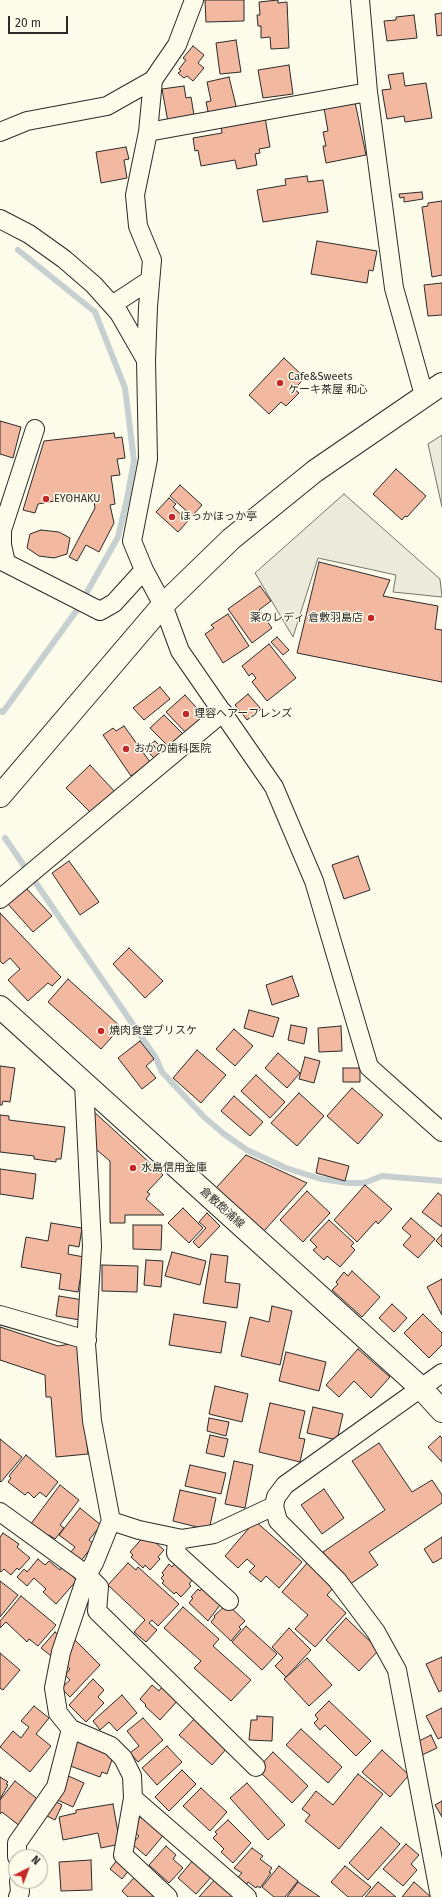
<!DOCTYPE html>
<meta charset="utf-8">
<style>
body{margin:0}
#map{position:relative;width:442px;height:1897px;overflow:hidden;background:#fdfbea;font-family:"Fira Sans",sans-serif}
canvas{display:block}
.north{position:absolute;left:8px;top:1849px;width:40px;height:40px;box-sizing:border-box;background:#fdfbea;border:1px solid #a9a89e;border-radius:50%;rotate:42deg;font-size:11px;font-weight:700;line-height:16px;text-align:center;color:#2b2b2b}
.north::after{content:'';display:block;margin:auto;width:14px;height:18px;background:#c62828;clip-path:polygon(50% 0,100% 100%,50% 72%,0 100%)}
.scale{position:absolute;left:8px;top:16px;width:60px;height:18px;box-sizing:border-box;border:2px solid #2b2b2b;border-top:0;padding-left:5px;font-size:12px;line-height:14px;white-space:nowrap;color:#2b2b2b;-webkit-text-stroke:3px #fdfbea;paint-order:stroke}
</style>
<div id="map">
<canvas width="442" height="1897"></canvas>
<div class="north">N</div>
<div class="scale">20 m</div>
</div>
<script>
const g = document.querySelector('canvas').getContext('2d');
g.lineJoin = 'round';
function fill(path, color) { g.fillStyle = color; g.fill(path, 'evenodd'); }
const toPath = rows => new Path2D(rows.map(r => 'M' + r).join(''));
function trace(path, color, width, dash) { g.strokeStyle = color; g.lineWidth = width; g.lineCap = dash ? 'butt' : 'round'; g.setLineDash(dash || []); g.stroke(path); }
function label(font, color, halo, rows, align = 'center') {
  g.font = font + ' "Fira Sans","Noto Sans JP",sans-serif'; g.lineWidth = 3; g.setLineDash([]); g.textBaseline = 'middle'; g.strokeStyle = halo; g.fillStyle = color; for (const [text, x, y, turn = 0] of rows) {
    g.save(); g.translate(x, y); g.rotate((+turn || 0) * Math.PI / 180); g.textAlign = isNaN(turn) ? turn : align; if (halo) g.strokeText(text, 0, 0); g.fillText(text, 0, 0); g.restore();
  }
}
const parking = toPath([
 [442,435,442,507,428,444,442,435],
 [344,494,440,579,442,597,393,592,396,575,318,558,293,637,255,573,344,494]
]);
fill(parking, '#eceadb');
trace(parking, '#74746e', 1);
trace(toPath([
 [18,250,95,312,125,388,134,461,127,499,118,537,87,592],
 [0,711,3,712,77,610],
 [5,838,156,1058,162,1072,204,1117,224,1134,247,1150,286,1168,321,1179,349,1183,364,1183,382,1176,442,1181]
]), '#c7d0d0', 6);
const building = toPath([
 [205,0,244,0,244,21,206,22,205,0],
 [278,0,278,3,287,2,289,48,271,49,270,37,261,38,261,26,258,26,257,15,260,15,259,2,278,0],
 [442,13,442,35,437,36,435,14,442,13],
 [414,15,417,38,387,41,384,21,396,20,396,17,414,15],
 [236,40,241,72,220,74,216,43,236,40],
 [193,46,204,55,198,63,204,68,193,81,187,76,184,78,178,73,181,71,179,69,186,60,183,58,193,46],
 [289,65,293,94,263,98,258,70,289,65],
 [403,73,405,86,426,83,432,118,405,122,404,116,387,119,382,90,391,89,388,75,403,73],
 [229,77,237,110,209,116,206,102,211,101,207,82,229,77],
 [184,86,186,98,191,97,194,115,168,122,162,89,184,86],
 [355,102,366,155,326,163,323,146,326,146,323,132,328,131,324,108,355,102],
 [265,117,270,147,259,149,260,153,255,154,257,165,237,169,235,160,201,166,198,150,195,151,193,138,222,133,221,125,265,117],
 [126,147,129,159,124,160,127,178,101,183,96,152,126,147],
 [307,176,308,182,323,180,328,212,263,222,257,190,286,185,285,179,307,176],
 [422,192,423,199,404,202,404,197,400,198,399,194,422,192],
 [442,201,442,275,432,277,422,207,428,206,428,203,442,201],
 [317,241,377,251,373,271,369,270,367,283,311,274,317,241],
 [442,283,442,315,428,316,424,285,442,283],
 [284,358,305,378,294,389,299,393,286,406,281,402,269,414,249,395,284,358],
 [0,421,21,427,13,458,0,454,0,421],
 [114,433,115,438,122,437,125,458,117,459,120,475,111,476,115,504,110,505,114,523,99,552,86,545,77,561,69,557,95,508,93,494,38,504,35,513,23,510,44,441,114,433],
 [396,469,426,496,407,517,405,516,402,520,373,494,396,469],
 [180,485,202,505,192,516,170,496,180,485],
 [169,498,176,504,173,507,188,521,178,532,156,512,169,498],
 [41,530,59,532,70,538,67,554,54,558,39,556,27,548,30,534,41,530],
 [319,562,390,580,383,596,438,606,435,629,442,630,442,682,297,653,319,562],
 [260,586,271,601,259,610,272,628,252,643,228,609,260,586],
 [228,614,249,646,223,663,205,634,214,628,211,625,228,614],
 [277,637,289,650,283,655,271,642,277,637],
 [269,644,296,678,267,701,252,682,256,678,252,673,249,676,242,666,269,644],
 [160,687,170,699,144,720,133,708,160,687],
 [248,694,261,709,247,720,235,705,248,694],
 [185,695,205,717,187,734,166,712,185,695],
 [164,715,184,735,170,748,150,728,164,715],
 [124,726,150,762,131,776,103,735,113,728,116,731,124,726],
 [155,741,166,752,157,761,145,749,155,741],
 [90,765,116,793,93,815,66,788,90,765],
 [358,856,370,890,344,899,332,865,358,856],
 [69,861,99,902,80,915,52,873,69,861],
 [26,888,52,916,33,932,8,904,26,888],
 [0,913,61,977,52,986,48,983,28,1001,8,980,20,969,10,958,3,964,0,961,0,913],
 [129,948,163,981,145,998,113,964,129,948],
 [292,976,299,996,272,1005,266,985,292,976],
 [68,979,121,1027,101,1049,48,1002,68,979],
 [249,1010,279,1018,273,1037,244,1028,249,1010],
 [291,1025,307,1028,304,1044,288,1040,291,1025],
 [341,1026,342,1051,319,1052,318,1028,341,1026],
 [234,1029,253,1046,235,1066,216,1049,234,1029],
 [140,1041,154,1059,146,1066,156,1078,142,1089,118,1058,140,1041],
 [197,1050,226,1075,201,1103,173,1078,197,1050],
 [278,1053,300,1073,287,1088,265,1068,278,1053],
 [305,1057,320,1061,314,1083,299,1079,305,1057],
 [0,1066,15,1068,10,1102,3,1101,2,1105,0,1105,0,1066],
 [343,1068,360,1068,360,1082,343,1082,343,1068],
 [256,1075,285,1102,270,1118,241,1091,256,1075],
 [352,1088,383,1115,358,1144,327,1116,352,1088],
 [299,1093,324,1116,297,1146,271,1123,299,1093],
 [234,1096,263,1122,250,1136,221,1111,234,1096],
 [92,1110,163,1175,147,1192,150,1194,146,1199,164,1215,125,1215,125,1223,110,1223,110,1161,92,1146,92,1110],
 [0,1115,9,1116,9,1120,65,1127,61,1159,56,1159,56,1162,34,1159,34,1156,0,1152,0,1115],
 [246,1155,307,1183,264,1231,216,1188,246,1155],
 [319,1158,349,1166,345,1181,316,1173,319,1158],
 [0,1169,36,1174,33,1199,0,1194,0,1169],
 [365,1185,392,1209,378,1224,376,1221,357,1242,334,1220,365,1185],
 [307,1191,330,1213,303,1242,280,1220,307,1191],
 [438,1193,442,1196,442,1227,422,1212,438,1193],
 [183,1208,203,1228,189,1243,168,1223,183,1208],
 [207,1213,220,1226,199,1248,193,1242,206,1228,199,1222,207,1213],
 [411,1218,435,1239,418,1258,403,1245,411,1236,402,1228,411,1218],
 [329,1220,354,1243,351,1246,355,1250,340,1267,327,1256,324,1260,313,1250,317,1247,310,1240,329,1220],
 [51,1223,82,1228,79,1247,69,1245,68,1254,84,1257,78,1292,59,1289,61,1274,21,1267,26,1237,48,1241,51,1223],
 [133,1225,162,1225,161,1250,133,1249,133,1225],
 [442,1234,442,1247,436,1241,442,1234],
 [172,1252,206,1261,200,1285,165,1276,172,1252],
 [211,1254,228,1256,225,1282,240,1284,237,1308,203,1303,211,1254],
 [146,1260,163,1261,161,1287,144,1285,146,1260],
 [102,1265,138,1266,137,1292,102,1291,102,1265],
 [352,1271,380,1297,362,1317,332,1290,338,1284,336,1282,344,1272,348,1276,352,1271],
 [442,1279,442,1315,427,1287,442,1279],
 [59,1296,83,1300,80,1320,56,1316,59,1296],
 [392,1304,407,1318,394,1332,379,1318,392,1304],
 [272,1306,292,1311,280,1365,241,1356,250,1317,269,1322,272,1306],
 [174,1314,226,1322,221,1353,169,1345,174,1314],
 [423,1314,442,1333,442,1345,429,1358,404,1333,423,1314],
 [0,1327,58,1346,77,1343,88,1454,56,1457,51,1397,46,1397,45,1375,0,1360,0,1327],
 [358,1349,390,1377,371,1398,354,1381,339,1397,326,1385,358,1349],
 [286,1352,326,1362,319,1391,279,1381,286,1352],
 [215,1386,248,1394,242,1422,209,1414,215,1386],
 [270,1403,305,1411,299,1438,305,1439,300,1462,259,1452,270,1403],
 [313,1407,343,1414,337,1440,307,1433,313,1407],
 [209,1418,229,1422,226,1436,207,1431,209,1418],
 [210,1435,228,1439,224,1457,206,1453,210,1435],
 [440,1436,442,1438,442,1462,428,1447,440,1436],
 [0,1439,22,1457,1,1482,0,1481,0,1439],
 [379,1443,412,1492,432,1480,442,1495,442,1503,369,1552,378,1565,346,1587,323,1552,385,1510,352,1461,379,1443],
 [26,1455,58,1482,46,1497,40,1492,34,1498,28,1492,25,1495,8,1482,11,1478,9,1476,26,1455],
 [234,1461,253,1465,245,1508,225,1504,234,1461],
 [190,1465,226,1473,221,1494,185,1486,190,1465],
 [60,1485,79,1500,60,1525,64,1528,55,1539,49,1535,45,1540,30,1525,60,1485],
 [324,1489,344,1518,322,1534,301,1505,324,1489],
 [180,1490,216,1498,209,1530,173,1521,180,1490],
 [80,1508,101,1525,89,1540,94,1544,80,1562,70,1553,75,1547,59,1535,80,1508],
 [255,1521,302,1562,279,1588,266,1576,261,1582,249,1572,255,1566,247,1559,238,1568,225,1556,255,1521],
 [3,1533,19,1544,17,1547,30,1558,19,1570,17,1568,11,1575,4,1569,1,1572,0,1571,0,1537,3,1533],
 [146,1534,164,1550,158,1557,160,1559,150,1570,145,1565,143,1568,131,1557,133,1555,130,1552,146,1534],
 [442,1537,442,1558,433,1563,424,1549,442,1537],
 [38,1559,45,1565,49,1561,60,1570,62,1567,77,1580,56,1604,43,1592,46,1589,34,1578,27,1586,17,1577,24,1569,27,1572,38,1559],
 [177,1561,195,1577,189,1584,191,1586,181,1597,176,1592,174,1594,162,1583,164,1581,161,1578,164,1575,162,1573,169,1564,172,1567,177,1561],
 [308,1562,335,1586,327,1595,346,1613,315,1647,295,1629,308,1615,282,1592,308,1562],
 [128,1563,136,1570,138,1567,179,1604,158,1626,152,1620,149,1623,157,1630,146,1642,134,1632,145,1620,108,1585,128,1563],
 [0,1581,18,1595,0,1617,0,1581],
 [205,1585,223,1601,208,1621,189,1603,193,1598,191,1597,198,1589,200,1591,205,1585],
 [21,1596,56,1625,38,1646,29,1639,27,1642,6,1622,0,1628,0,1621,21,1596],
 [227,1604,245,1621,239,1627,241,1629,231,1641,211,1622,215,1617,214,1616,227,1604],
 [183,1607,219,1639,213,1646,251,1680,231,1701,194,1668,201,1661,164,1628,183,1607],
 [346,1618,379,1650,359,1671,326,1640,346,1618],
 [246,1626,277,1654,262,1670,232,1642,246,1626],
 [289,1628,311,1650,286,1677,275,1666,283,1658,272,1647,289,1628],
 [55,1632,62,1638,55,1659,41,1648,55,1632],
 [75,1640,100,1665,70,1697,61,1688,70,1680,65,1675,70,1669,64,1663,75,1640],
 [0,1653,20,1670,3,1690,0,1688,0,1653],
 [442,1657,442,1690,439,1692,426,1664,442,1657],
 [307,1658,332,1685,309,1706,284,1679,307,1658],
 [93,1679,104,1690,98,1697,104,1703,86,1722,69,1705,93,1679],
 [164,1684,180,1698,160,1720,145,1706,146,1705,140,1699,152,1685,159,1691,164,1684],
 [122,1695,137,1713,117,1731,109,1722,100,1730,93,1721,122,1695],
 [329,1701,371,1741,356,1756,325,1725,320,1730,314,1723,318,1719,315,1715,329,1701],
 [34,1706,49,1718,36,1734,51,1746,30,1772,0,1747,13,1731,21,1738,29,1727,21,1721,34,1706],
 [442,1708,442,1737,438,1739,426,1716,442,1708],
 [257,1716,273,1717,272,1741,249,1740,251,1720,257,1720,257,1716],
 [196,1717,229,1746,212,1765,179,1735,196,1717],
 [143,1718,163,1740,138,1762,130,1753,139,1746,127,1731,143,1718],
 [301,1729,342,1767,328,1783,286,1745,301,1729],
 [431,1735,437,1748,422,1755,415,1743,431,1735],
 [74,1740,114,1754,107,1774,102,1772,100,1777,65,1764,74,1740],
 [167,1746,182,1762,157,1785,142,1768,167,1746],
 [382,1750,409,1775,390,1797,362,1772,382,1750],
 [273,1752,308,1786,292,1803,257,1769,273,1752],
 [182,1770,196,1784,169,1811,155,1797,182,1770],
 [64,1774,84,1783,73,1807,53,1798,64,1774],
 [358,1774,383,1794,339,1849,305,1821,310,1815,302,1809,316,1791,333,1805,358,1774],
 [0,1777,8,1782,6,1784,8,1785,0,1799,0,1777],
 [15,1781,41,1802,21,1827,2,1812,0,1814,0,1800,15,1781],
 [247,1783,285,1825,268,1840,230,1798,247,1783],
 [201,1788,227,1812,210,1831,183,1806,201,1788],
 [53,1800,62,1805,55,1820,45,1815,53,1800],
 [442,1801,442,1817,435,1805,442,1801],
 [113,1804,120,1844,101,1848,98,1833,63,1840,59,1817,76,1813,76,1810,113,1804],
 [144,1813,166,1832,146,1856,132,1844,139,1836,130,1828,144,1813],
 [228,1820,251,1843,233,1863,221,1852,224,1849,213,1838,217,1834,215,1832,228,1820],
 [381,1827,400,1844,368,1880,349,1863,381,1827],
 [406,1844,419,1855,411,1864,417,1870,403,1886,383,1869,406,1844],
 [166,1846,176,1855,173,1859,183,1868,169,1883,149,1865,166,1846],
 [252,1848,263,1856,260,1859,272,1868,269,1872,271,1873,260,1888,257,1886,256,1888,248,1882,246,1885,237,1878,242,1873,234,1868,252,1848],
 [118,1859,130,1869,122,1879,110,1869,118,1859],
 [194,1859,213,1875,196,1894,178,1878,194,1859],
 [91,1860,92,1890,61,1891,59,1862,91,1860],
 [279,1866,298,1881,285,1897,274,1897,262,1887,279,1866],
 [345,1866,371,1887,362,1897,348,1897,331,1882,345,1866],
 [139,1872,158,1897,128,1897,122,1891,139,1872],
 [217,1877,236,1897,199,1897,217,1877],
 [298,1882,320,1897,287,1897,298,1882],
 [378,1882,396,1897,365,1897,378,1882],
 [414,1882,431,1897,402,1897,414,1882]
]);
fill(building, '#f2b8a0');
trace(building, '#2b2b2b', 1);
const street = toPath([
 [194,0,177,45,153,80,148,132,135,195,138,226,152,260,148,307,146,360,148,459,132,541,144,570,163,605,180,651,274,787,314,881,369,1067,442,1132],
 [368,92,394,288,424,395],
 [0,132,27,121,107,106,153,80],
 [148,132,368,92,360,0],
 [0,219,29,234,64,259,94,285,119,313,146,360],
 [112,305,150,280],
 [0,560,100,611,114,603,144,570],
 [6,563,2,545,2,530,35,429],
 [0,899,223,712],
 [84,1083,92,1246,86,1344,92,1421,111,1521],
 [0,1315,87,1340],
 [0,1512,87,1575,99,1587,97,1611,256,1767],
 [177,1538,176,1553,229,1601],
 [133,1798,123,1855,168,1897],
 [17,1857,17,1843,56,1787,71,1729],
 [18,1897,20,1892,19,1881],
 [247,1897,133,1798,132,1776,123,1758,111,1746,71,1729,58,1713,54,1688,61,1652,87,1575,94,1563,111,1521,139,1530,182,1539,214,1534,274,1506],
 [440,1897,397,1670,376,1632,337,1580,278,1521,274,1506,276,1497,285,1485,442,1373]
]);
const secondary = toPath([
 [0,796,163,605,231,539,315,471,442,384]
]);
const primary = toPath([
 [0,1007,421,1388,442,1411]
]);
trace(street, '#2b2b2b', 20);
trace(secondary, '#2b2b2b', 24);
trace(primary, '#2b2b2b', 24);
trace(street, '#fdfbea', 18);
trace(secondary, '#fdfbea', 22);
trace(primary, '#fdfbea', 22);
for (const [x, y, r, color] of [
 [280,383,4,"#c62828"],
 [46,499,4,"#c62828"],
 [172,517,4,"#c62828"],
 [371,618,4,"#c62828"],
 [186,714,4,"#c62828"],
 [126,749,4,"#c62828"],
 [101,1031,4,"#c62828"],
 [133,1168,4,"#c62828"]
]) { const dot = new Path2D(); dot.arc(x, y, r, 0, 2 * Math.PI); g.fillStyle = color; g.fill(dot); trace(dot, '#fdfbea', 1.5); }
label('11px', '#2b2b2b', '#fdfbea', [
 ["Cafe&Sweets",288,377],
 ["ケーキ茶屋 和心",288,390],
 ["EYOHAKU",54,499],
 ["ほっかほっか亭",180,517],
 ["薬のレディ 倉敷羽島店",363,618,"right"],
 ["理容ヘアーフレンズ",194,714],
 ["おかの歯科医院",134,749],
 ["焼肉食堂ブリスケ",109,1031],
 ["水島信用金庫",141,1168]
], 'left');
label('11px', '#2b2b2b', '#fdfbea', [
 ["倉敷飽浦線",222,1208,42]
]);
</script>
